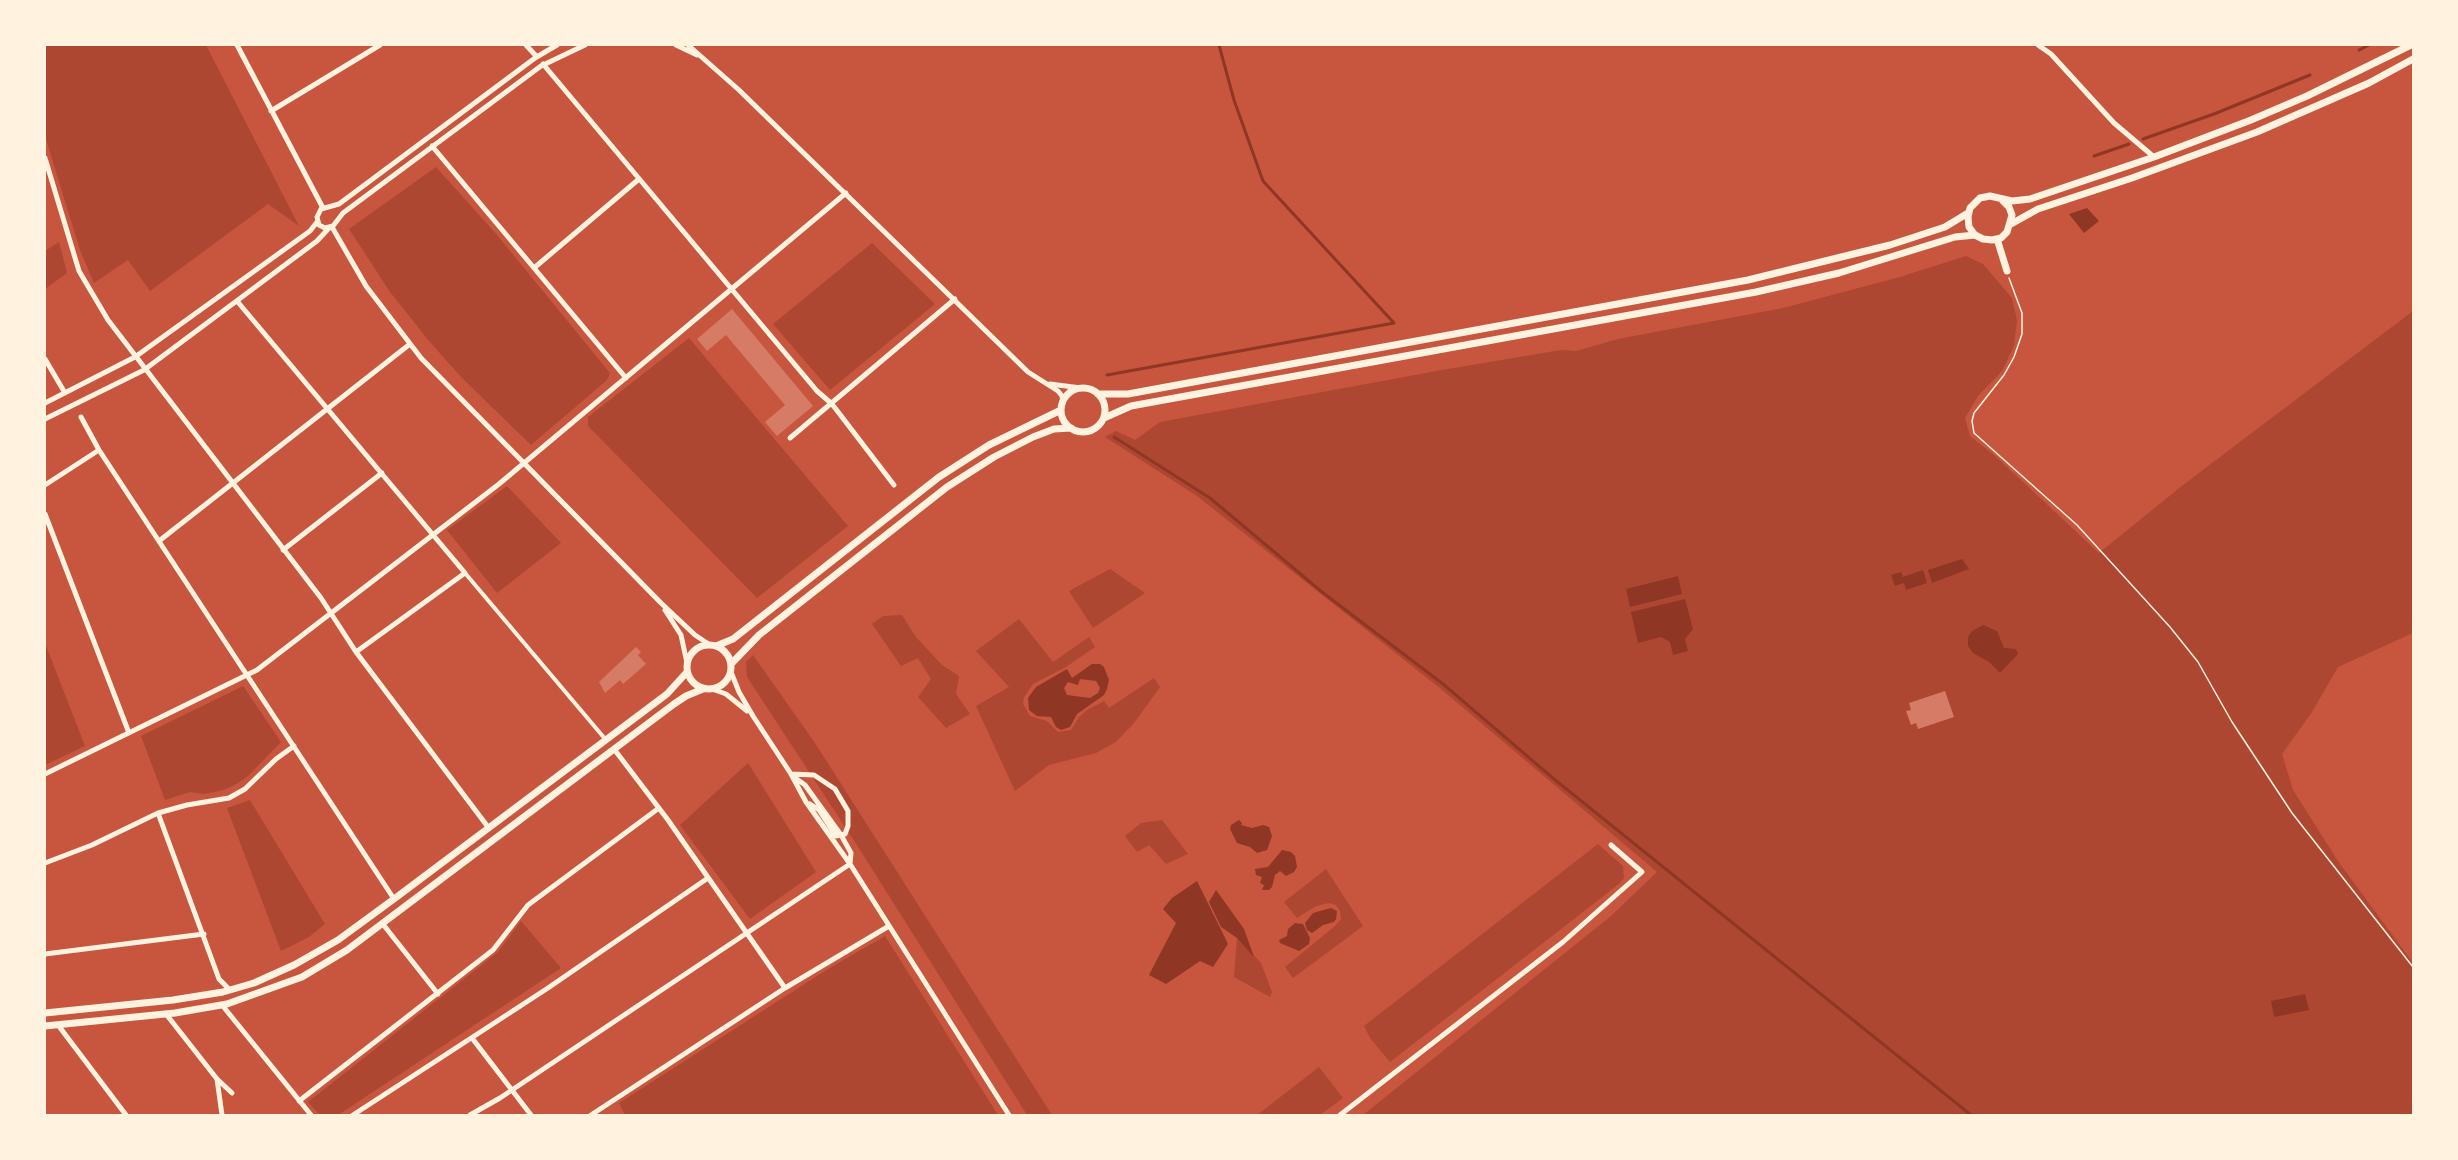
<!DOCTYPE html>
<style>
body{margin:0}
#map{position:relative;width:2458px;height:1160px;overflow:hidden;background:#c8553d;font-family:Mulish,sans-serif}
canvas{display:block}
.frame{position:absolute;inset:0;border:46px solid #fff3e0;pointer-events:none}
</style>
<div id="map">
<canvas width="2458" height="1160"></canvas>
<div class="frame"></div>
</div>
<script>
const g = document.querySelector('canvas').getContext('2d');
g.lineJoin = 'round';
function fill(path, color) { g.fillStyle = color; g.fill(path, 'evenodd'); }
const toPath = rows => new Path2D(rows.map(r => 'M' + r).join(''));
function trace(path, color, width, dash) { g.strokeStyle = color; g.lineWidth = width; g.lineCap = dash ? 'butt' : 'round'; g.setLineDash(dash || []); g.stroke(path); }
fill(toPath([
 [45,45,206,45,299,226,268,204,150,291,128,260,94,283,80,250,45,136],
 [436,167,497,235,610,373,607,380,531,445,462,378,429,341,390,292,349,229],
 [59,242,67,273,45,289,45,251],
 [872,243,935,304,830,390,773,324],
 [1966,256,1983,264,2012,298,2017,320,2014,346,2002,371,1978,396,1965,418,1970,436,1993,454,2099,553,2183,485,2413,311,2413,633,2338,667,2312,712,2282,754,2293,790,2338,861,2413,963,2413,1115,1363,1115,1611,916,1657,872,1441,689,1197,496,1105,437,1116,431,1135,440,1160,422,1442,370,1561,350,1576,351,1618,339,1783,308,1900,277],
 [689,338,848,526,757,598,588,426,588,417],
 [507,486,561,543,497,593,447,530],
 [1110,569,1145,593,1093,628,1069,591],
 [902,615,915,636,942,665,959,676,956,694,970,714,946,728,918,697,931,679,918,658,901,666,872,624,883,616],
 [1019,619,1053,662,1089,637,1095,647,1066,667,1033,684,1024,697,1023,704,1030,716,1047,721,1058,732,1071,730,1079,717,1087,710,1104,701,1109,708,1154,678,1160,687,1134,723,1116,742,1096,753,1049,765,1015,791,976,706,1009,687,976,651],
 [45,643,85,746,45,765],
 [753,655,815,743,1052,1115,1027,1115,855,842,747,677,746,662],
 [243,686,281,742,248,776,235,785,220,791,203,794,190,792,165,800,141,736],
 [748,763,816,872,750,919,680,825],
 [250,800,325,924,309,937,281,951,227,808],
 [1162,820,1188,854,1166,864,1149,845,1137,852,1125,836,1141,823],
 [1598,844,1623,866,1624,878,1619,884,1390,1062,1370,1038,1364,1026],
 [1326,869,1363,926,1293,978,1285,967,1335,926,1341,919,1340,911,1336,905,1329,903,1316,906,1297,918,1284,902],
 [521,921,561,968,338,1115,320,1115,308,1102,498,952],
 [885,936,998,1115,625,1115,619,1103,828,969],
 [1237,938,1261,963,1272,992,1270,997,1234,977],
 [1319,1067,1343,1098,1320,1115,1257,1115]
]), '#ae4732');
fill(toPath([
 [2087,208,2099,221,2084,233,2069,214],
 [1962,559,1969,569,1932,583,1928,570],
 [1923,570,1927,583,1906,590,1904,583,1895,586,1891,575,1901,572,1903,577],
 [1678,576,1682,594,1630,607,1626,589],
 [1685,599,1693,629,1685,639,1688,651,1673,655,1670,642,1661,637,1638,643,1631,612],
 [1983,625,1997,631,2004,648,2016,649,2018,654,2000,673,1989,662,1973,653,1968,646,1968,637,1972,631],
 [1092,664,1100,664,1104,667,1109,680,1107,689,1104,695,1077,714,1070,727,1061,730,1056,727,1051,717,1037,716,1029,710,1028,698,1036,687,1067,669,1072,678],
 [1080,679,1096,681,1100,688,1098,693,1090,698,1067,695,1064,688,1068,682,1078,685],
 [1239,820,1242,823,1241,825,1252,828,1263,825,1269,827,1272,836,1267,850,1257,853,1250,847,1237,843,1230,829,1231,825],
 [1282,850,1291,852,1295,856,1297,867,1294,872,1286,876,1280,871,1275,875,1272,887,1269,890,1262,890,1264,885,1260,883,1262,877,1256,875,1255,869,1268,867],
 [1197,881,1228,944,1213,967,1200,961,1166,984,1149,975,1176,923,1163,909,1172,898],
 [1216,890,1244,929,1254,957,1237,938,1221,927,1209,902],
 [1331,908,1337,911,1336,919,1334,922,1323,925,1312,933,1307,930,1305,923,1313,913],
 [1295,923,1303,924,1310,938,1309,944,1299,951,1280,943,1279,940,1287,936,1288,929],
 [2305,994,2309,1010,2274,1017,2271,1001]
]), '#8f3625');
trace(toPath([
 [2359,50,2369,45],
 [2143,139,2214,114,2310,75],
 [2094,156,2129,144],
 [1107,375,1394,323,1263,181,1234,100,1219,45],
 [1114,437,1210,498,1322,592,1443,684,1554,779,1971,1115]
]), '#8f3625', 3);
fill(toPath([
 [732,309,813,406,777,436,765,422,785,405,726,335,707,351,697,339],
 [636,647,641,652,638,655,646,664,623,684,620,680,605,693,599,682],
 [1945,691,1954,717,1918,729,1916,723,1911,725,1906,711,1911,710,1909,703]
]), '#d67c66');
trace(toPath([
 [2009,278,2022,313,2022,334,2014,357,2004,375,1974,413,1972,421,1974,433,2077,525,2170,627,2198,662,2232,722,2292,813,2413,967]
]), '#fff3e0', 1.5);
trace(toPath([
 [465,573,606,740]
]), '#fff3e0', 4);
trace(toPath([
 [237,45,323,208],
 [526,45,537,57],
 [557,45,535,58,339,204,321,209,317,217,319,225,325,228,333,226,343,213,541,66,585,45],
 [676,45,697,55],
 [688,45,739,90,1028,372,1058,391,1062,396,1063,403],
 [2038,45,2051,54,2114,123,2154,157],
 [543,64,817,391,832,404,894,485],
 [271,111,380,45],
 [432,146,626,378],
 [45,158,79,271,108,320,321,598,356,652,488,827],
 [332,227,366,286,421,358,661,603,695,635,710,645],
 [534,268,639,179],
 [237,301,465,573,356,652],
 [45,359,65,393],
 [1050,384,1081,388],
 [45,403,135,357,310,231,317,222],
 [81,417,99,450,394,899],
 [45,419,144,370,317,241,329,228],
 [790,438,955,299],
 [45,485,99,450],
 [45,514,129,733],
 [159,541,410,344],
 [283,550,382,473],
 [665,610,681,635,687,663],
 [731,672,739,692,753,716,791,774,806,802,850,864,1009,1115],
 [712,689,726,694,747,711],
 [614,749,668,820,785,988],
 [45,774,257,670,499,484,846,193],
 [791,774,814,775,835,789,848,811,848,826,845,834,836,836,819,810,810,804],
 [794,777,805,785,841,835,851,853,850,864],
 [158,813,219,979,230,990],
 [45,863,92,845,158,813,187,805,229,798,245,789,276,759,294,746],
 [382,923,438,994],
 [45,954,204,934],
 [222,1005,311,1115],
 [166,1014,217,1079,232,1093],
 [58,1025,126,1115],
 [472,1038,531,1115],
 [217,1079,222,1115],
 [299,1101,493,950,528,905,659,808],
 [353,1115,548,988,708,878],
 [470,1115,500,1098,850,864],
 [591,1115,785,988,889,926],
 [1340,1115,1563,942,1642,872,1611,845]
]), '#fff3e0', 5);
trace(toPath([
 [2003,201,2009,207,2012,215,2007,232,2001,238,1992,240,1983,239,1975,235,1969,227,1968,217,1970,208,1980,198,1990,196,2012,201,2030,199,2154,157,2251,120,2307,96,2411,45],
 [2011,224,2038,209,2132,178,2257,132,2369,83,2413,59],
 [1997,239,2007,271],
 '1061 410a22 22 0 1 1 44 0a22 22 0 1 1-44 0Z',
 [1098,394,1128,394,1748,280,1890,245,1945,227,1968,213],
 [1104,418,1131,406,1756,292,1839,273,1955,237,1975,235],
 '687 667a22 22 0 1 1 44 0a22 22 0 1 1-44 0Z',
 [716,646,733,639,939,477,989,445,1061,410],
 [732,663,759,635,947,487,994,457,1033,437,1054,429,1071,428],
 [45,1013,173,1000,223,992,254,983,294,965,338,940,394,899,667,694,687,672],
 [45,1026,175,1013,227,1004,302,977,347,950,674,704,686,696,703,689]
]), '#fff3e0', 7);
</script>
